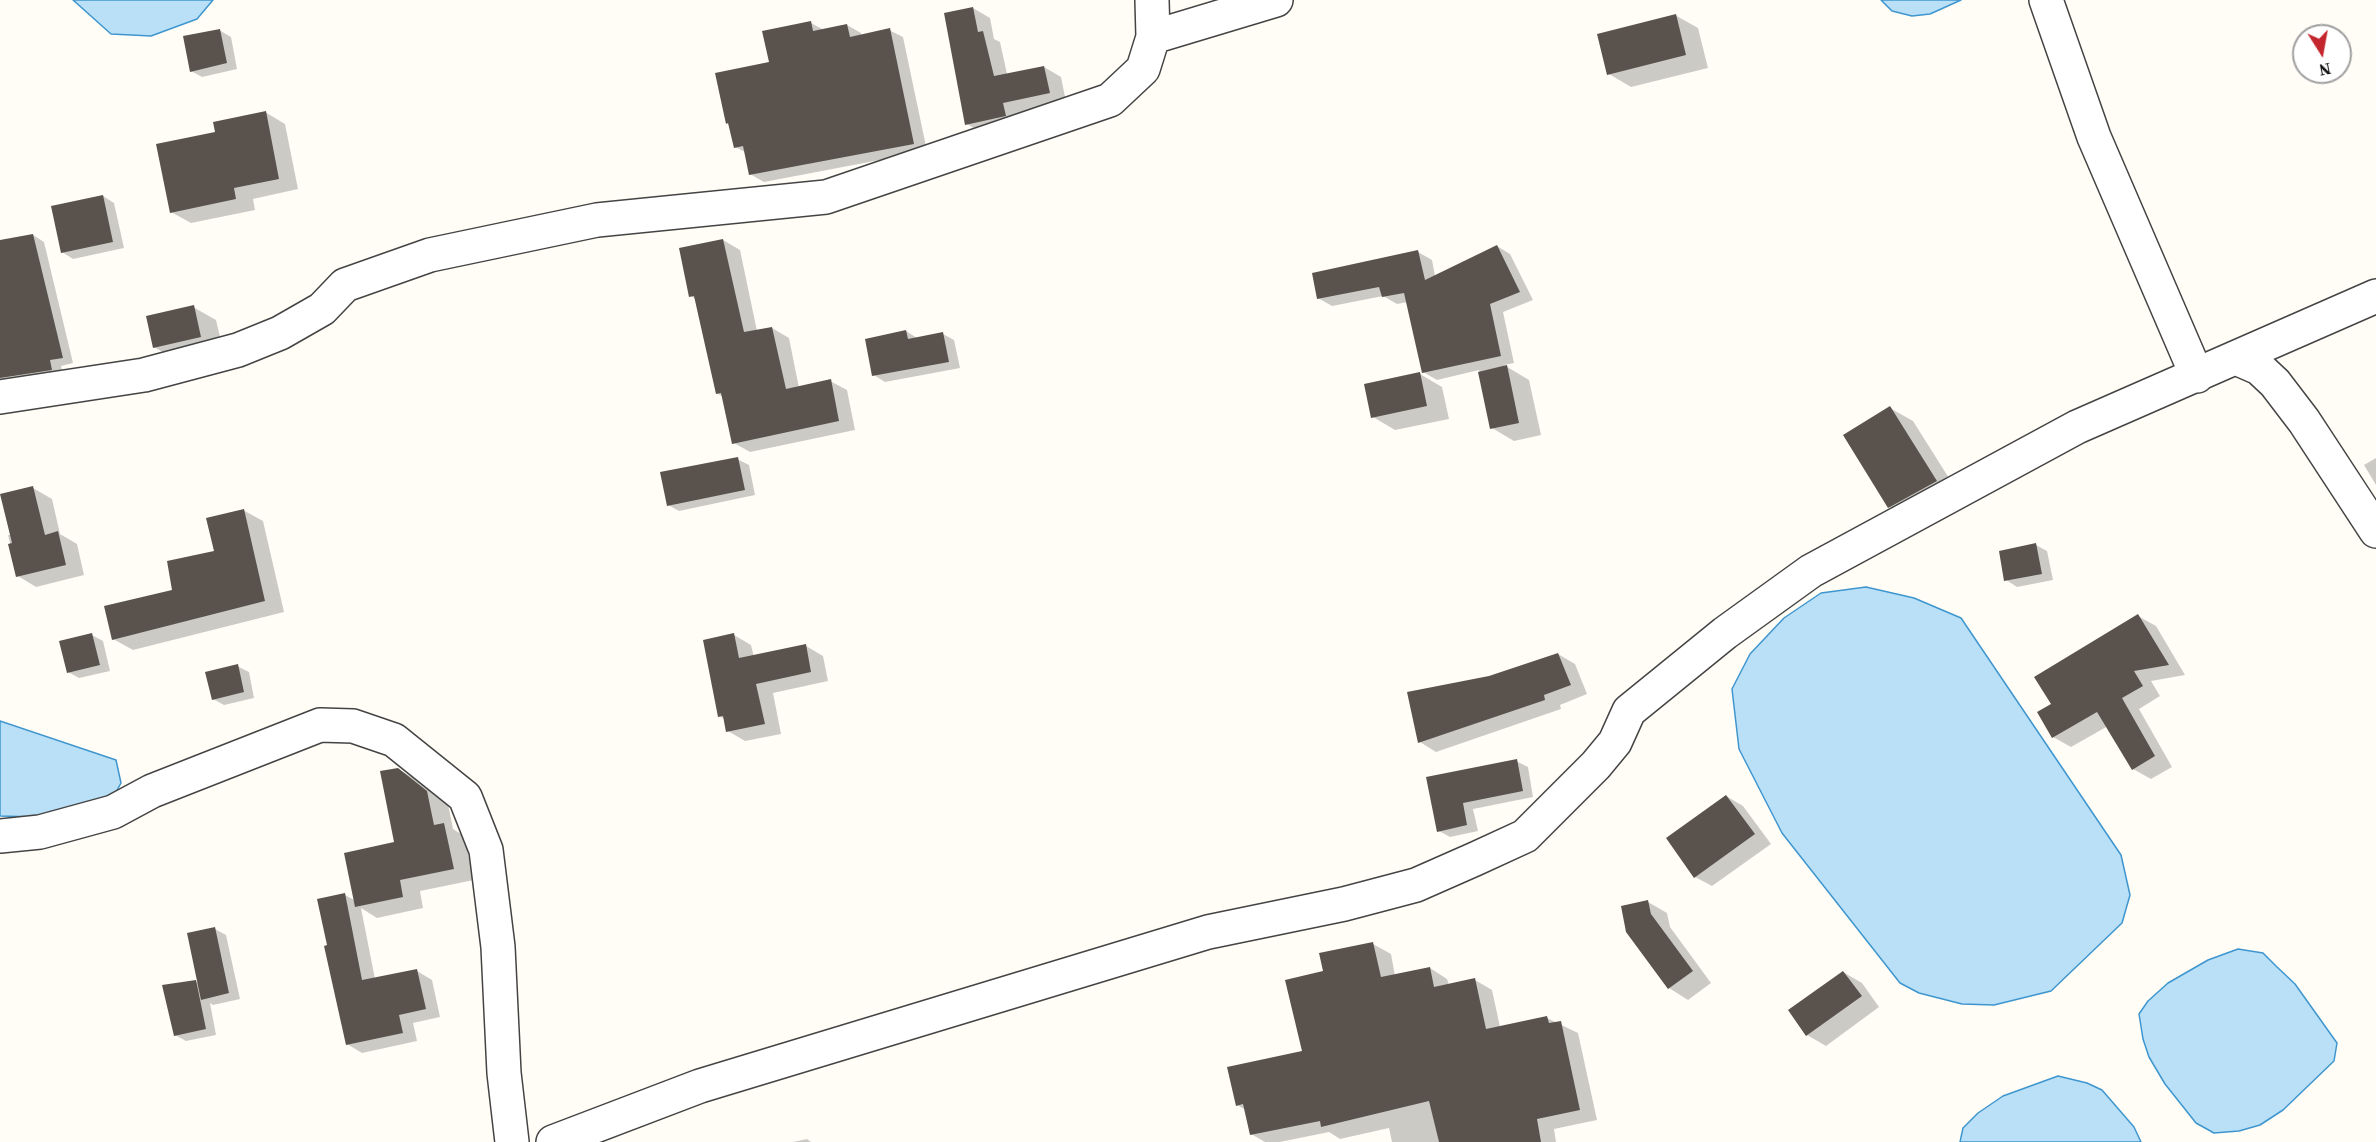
<!DOCTYPE html>
<style>
body{margin:0}
#map{position:relative;width:2376px;height:1142px;overflow:hidden;background:#fffdf5;font-family:"Source Serif 4",serif}
canvas{display:block}
.north{position:absolute;left:2292px;top:24px;width:60px;height:60px;box-sizing:border-box;background:#fff;border:2px solid #a0a0a0;border-radius:50%;rotate:169deg;font-size:16px;font-weight:700;line-height:24px;text-align:center;color:#111}
.north::after{content:'';display:block;margin:auto;width:21px;height:27px;background:#c4262e;clip-path:polygon(50% 0,100% 100%,50% 72%,0 100%)}
</style>
<div id="map">
<canvas width="2376" height="1142"></canvas>
<div class="north">N</div>
</div>
<script>
const g = document.querySelector('canvas').getContext('2d');
g.lineJoin = 'round';
function fill(path, color) { g.fillStyle = color; g.fill(path, 'evenodd'); }
const toPath = rows => new Path2D(rows.map(r => 'M' + r).join(''));
function trace(path, color, width, dash) { g.strokeStyle = color; g.lineWidth = width; g.lineCap = dash ? 'butt' : 'round'; g.setLineDash(dash || []); g.stroke(path); }
const water = toPath([
 [73,0,213,0,197,19,151,36,111,34,73,0],
 [1881,0,1961,0,1930,14,1912,16,1892,11,1881,0],
 [1866,587,1914,598,1961,618,2121,855,2130,895,2122,923,2051,991,1994,1005,1962,1004,1919,993,1900,983,1782,833,1739,749,1732,689,1750,654,1784,618,1821,593,1866,587],
 [0,721,116,760,121,783,115,794,67,814,37,817,0,816,0,721],
 [2238,949,2263,953,2276,966,2295,984,2337,1043,2334,1061,2283,1110,2260,1125,2239,1131,2214,1133,2196,1123,2165,1084,2149,1057,2143,1039,2139,1014,2148,1001,2168,983,2208,960,2238,949],
 [2058,1076,2087,1083,2102,1090,2134,1127,2141,1142,1960,1142,1963,1128,1978,1113,2003,1096,2058,1076]
]);
fill(water, '#b9e0f7');
trace(water, '#3f96cf', 1.5);
fill(toPath([
 [973,8,990,18,994,39,1000,42,1007,74,1044,67,1061,77,1066,102,1020,112,1022,125,984,134,967,124],
 [1675,15,1698,28,1708,68,1631,87,1609,74],
 [811,23,824,30,847,25,861,33,861,36,889,30,903,37,927,151,764,182,750,174,745,152,735,147,730,125,727,123,770,63],
 [219,30,231,37,237,69,202,77,191,71],
 [265,112,285,124,298,189,253,199,255,210,191,223,171,212,217,133],
 [103,196,114,203,124,248,73,259,62,252],
 [33,235,44,242,73,363,61,366,63,376,0,390,0,241],
 [723,240,740,250,757,331,772,328,789,338,799,388,830,381,847,390,855,430,750,452,734,443,723,397,717,393,697,300,691,296],
 [1497,246,1510,254,1533,300,1503,312,1514,363,1504,365,1529,380,1541,435,1514,441,1492,428,1479,370,1437,380,1423,372,1408,302,1397,304,1383,296,1332,306,1318,298,1418,252,1432,260,1435,276],
 [193,307,216,320,223,349,176,360,154,347],
 [906,331,917,338,943,334,954,340,960,368,885,382,874,375],
 [1420,374,1442,387,1449,419,1395,430,1373,417],
 [1890,408,1913,421,1959,494,1912,520,1889,507],
 [2376,458,2376,485,2364,465],
 [737,459,749,465,755,495,679,511,668,505],
 [33,488,52,499,60,534,77,544,84,575,36,587,18,576,8,535,11,535],
 [243,510,263,521,284,612,133,650,113,639,174,592,216,552],
 [2036,545,2047,551,2053,580,2017,587,2006,580],
 [2138,616,2156,626,2185,675,2151,681,2160,696,2139,709,2172,767,2151,779,2133,769,2108,726,2071,747,2053,737,2053,704],
 [92,635,103,641,110,671,79,678,68,672],
 [734,635,751,645,754,657,806,646,823,656,828,681,773,693,781,734,745,741,728,731,725,719,719,716],
 [1558,654,1575,664,1587,694,1560,705,1561,709,1436,752,1420,742,1490,678],
 [237,666,249,672,254,698,224,705,213,699],
 [1516,761,1528,767,1533,797,1473,809,1478,831,1450,837,1439,831,1427,778],
 [398,769,419,781,448,804,453,829,464,836,474,880,420,891,423,908,377,918,361,908,375,979,417,971,432,980,440,1017,413,1023,417,1041,362,1053,347,1044,329,946,345,895,356,901,396,844],
 [1726,796,1743,806,1771,844,1712,886,1695,877],
 [1648,902,1667,913,1670,927,1711,983,1688,1000,1669,988],
 [215,929,226,935,240,999,213,1005,210,1003,216,1035,186,1041,175,1035,196,982,199,983],
 [1373,944,1391,954,1395,976,1430,968,1447,979,1449,985,1475,980,1492,990,1500,1027,1547,1018,1578,1033,1597,1120,1554,1129,1556,1142,1392,1142,1389,1128,1340,1139,1329,1132,1280,1142,1265,1142,1251,1134,1246,1110,1237,1105,1304,1052,1324,972],
 [1843,972,1862,983,1879,1007,1826,1046,1807,1035],
 [807,1139,811,1142,793,1142]
]), '#0003');
fill(toPath([
 [973,7,978,32,983,31,994,76,1044,66,1050,93,1003,103,1006,116,965,125,944,13],
 [1676,14,1686,55,1607,75,1597,34],
 [811,21,813,31,847,24,850,37,890,28,914,144,749,175,743,146,734,148,728,123,726,124,715,73,769,62,762,31],
 [220,29,227,63,190,72,183,36],
 [266,111,279,179,234,188,236,199,170,213,156,144,215,132,213,122],
 [103,195,113,242,61,253,51,206],
 [33,234,63,358,50,360,52,370,0,378,0,240],
 [723,239,744,332,772,327,786,389,831,379,839,421,732,444,721,393,716,394,694,296,689,297,679,248],
 [1497,245,1520,292,1490,304,1501,356,1422,373,1404,293,1382,297,1379,287,1317,299,1312,273,1418,250,1425,280],
 [194,305,201,337,153,348,146,316],
 [906,330,908,339,943,332,949,362,872,376,865,339],
 [1507,365,1519,423,1490,429,1478,372],
 [1420,372,1427,406,1371,418,1364,384],
 [1890,406,1937,481,1888,508,1843,435],
 [738,457,745,490,667,506,660,472],
 [33,486,45,535,58,531,66,565,16,577,8,544,12,543,0,494],
 [244,509,265,601,112,640,104,606,172,590,167,561,214,551,206,518],
 [2036,543,2042,574,2004,581,1999,551],
 [2138,614,2169,665,2134,671,2143,686,2122,698,2155,756,2132,770,2097,712,2052,738,2037,712,2051,704,2034,677],
 [92,633,100,665,67,673,59,641],
 [734,633,739,658,806,644,811,672,756,684,765,724,726,732,723,716,718,717,703,640],
 [1558,653,1571,685,1544,695,1545,700,1418,743,1407,692,1489,676],
 [238,664,244,692,212,700,205,672],
 [1517,759,1523,791,1463,803,1467,825,1437,832,1426,777],
 [398,768,427,791,434,825,444,823,454,869,400,880,403,897,355,907,344,853,394,842,380,771],
 [1726,795,1755,834,1694,878,1666,838],
 [345,893,362,980,417,969,426,1009,399,1015,403,1033,346,1045,324,946,327,945,317,899],
 [1648,900,1651,914,1693,971,1668,989,1626,932,1621,906],
 [215,927,229,993,201,1000,187,933],
 [1373,942,1381,977,1430,967,1434,987,1475,978,1486,1029,1547,1016,1549,1023,1561,1021,1580,1110,1537,1119,1541,1142,1439,1142,1429,1101,1321,1127,1320,1121,1250,1135,1243,1104,1236,1106,1227,1067,1302,1051,1285,980,1323,971,1319,953],
 [1843,971,1862,996,1806,1036,1788,1010],
 [196,980,206,1029,174,1036,162,985]
]), '#5a524d');
const minor = toPath([
 [2046,0,2094,137,2197,376],
 [1153,37,1276,0],
 [2236,358,2259,368,2275,383,2304,421,2376,531],
 [0,397,144,375,238,350,280,333,322,309,345,285,430,255,597,220,826,197,1110,100,1143,69,1153,37,1152,0],
 [0,836,40,832,113,812,152,791,320,725,353,726,394,740,465,797,486,850,498,947,504,1073,512,1142],
 [553,1142,700,1086,1208,932,1344,904,1416,885,1475,859,1525,836,1596,765,1615,742,1629,711,1725,633,1811,571,2077,427,2376,296]
]);
trace(minor, '#444', 36);
trace(minor, '#fff', 33);
</script>
